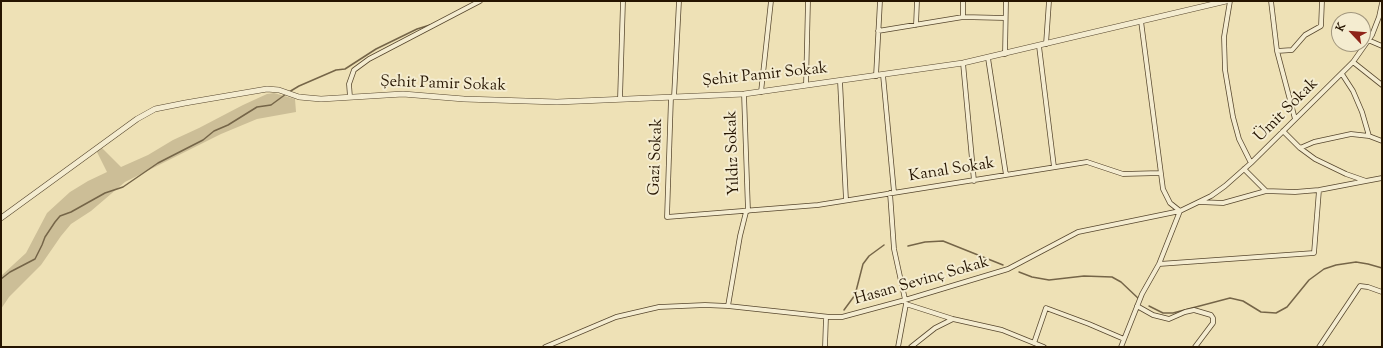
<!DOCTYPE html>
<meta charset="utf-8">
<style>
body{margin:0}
#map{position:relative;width:1383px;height:348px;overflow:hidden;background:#eee1b6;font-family:"Sorts Mill Goudy",serif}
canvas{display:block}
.frame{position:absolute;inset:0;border:2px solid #251400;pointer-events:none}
.north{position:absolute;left:1331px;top:12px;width:40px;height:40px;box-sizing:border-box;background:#f4ecd0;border:1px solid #a1967d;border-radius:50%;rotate:296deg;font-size:11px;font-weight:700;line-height:16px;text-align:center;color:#251400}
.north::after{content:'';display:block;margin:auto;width:14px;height:18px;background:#8f2418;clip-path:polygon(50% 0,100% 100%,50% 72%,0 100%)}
</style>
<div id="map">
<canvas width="1383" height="348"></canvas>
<div class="frame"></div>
<div class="north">K</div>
</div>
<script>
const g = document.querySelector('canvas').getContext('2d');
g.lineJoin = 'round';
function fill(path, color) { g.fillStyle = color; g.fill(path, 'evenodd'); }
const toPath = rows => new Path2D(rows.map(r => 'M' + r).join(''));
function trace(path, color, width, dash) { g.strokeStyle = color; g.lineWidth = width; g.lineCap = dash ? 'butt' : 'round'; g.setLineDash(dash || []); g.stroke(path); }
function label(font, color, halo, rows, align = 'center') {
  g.font = font + ' "Sorts Mill Goudy",serif'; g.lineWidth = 4; g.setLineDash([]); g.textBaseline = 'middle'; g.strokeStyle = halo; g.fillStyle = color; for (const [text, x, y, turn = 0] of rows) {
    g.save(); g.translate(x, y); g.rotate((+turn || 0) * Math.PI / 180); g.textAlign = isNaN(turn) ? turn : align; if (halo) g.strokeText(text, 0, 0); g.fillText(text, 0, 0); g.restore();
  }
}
fill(toPath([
 [274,93,295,99,296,112,257,119,221,134,125,182,91,211,71,224,61,236,41,265,9,297,1,309,1,276,26,253,47,213,70,192,88,181,107,172,95,148,99,145,121,167,148,155,173,140,199,128,243,105,267,94]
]), '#ccbe97');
trace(toPath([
 [289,92,299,86,336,70,345,69,376,49,417,29,430,25],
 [908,246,925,242,943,241,1003,265],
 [1019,272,1032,277,1049,280,1084,276,1112,277,1121,282,1140,300],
 [1,279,10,272,35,259,42,245,45,237,55,222,60,216,71,212,105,193,123,187,158,163,203,140,214,131,228,125,257,107,271,105,286,94],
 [1149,306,1163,313,1173,313,1230,298,1243,301,1261,312,1276,313,1287,307,1309,280,1324,269,1336,265,1356,262,1368,264,1382,268],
 [844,310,855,295,863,264,869,256,884,245]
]), '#756548', 1.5);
const minor = toPath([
 [1230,1,1224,37,1225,70,1233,117,1239,139,1251,163],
 [1271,1,1277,51,1295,119],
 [963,17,963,1],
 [1141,21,1163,189,1170,203,1180,211],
 [916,25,917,1],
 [878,31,963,17,1005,18],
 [1368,40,1382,46],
 [1046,44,1049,1],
 [1039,46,1054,167],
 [1277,51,1292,50,1305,35,1321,26,1322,1],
 [1005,54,1006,1],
 [988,58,1006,175],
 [1353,62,1382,85],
 [963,63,974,181],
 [1342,74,1353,91,1362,112,1369,136],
 [883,75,894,192],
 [876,76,880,1],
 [840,81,846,200],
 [806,85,808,1],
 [761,92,771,1],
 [744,94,748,211],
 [350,97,349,84,354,70,369,59,480,1],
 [671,97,667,217,818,205,1087,162,1123,174,1160,173],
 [674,97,679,1],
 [620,99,623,1],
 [1283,131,1300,148,1315,159,1346,174,1366,181,1382,178],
 [1300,148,1314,142,1351,134,1369,136,1382,141],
 [1244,169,1266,191],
 [890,193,894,249,906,304,898,347],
 [1200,202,1223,203,1266,191,1295,192,1319,190,1366,181],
 [1159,264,1314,253,1319,190],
 [906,304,953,319,1002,330,1044,347],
 [728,306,740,236,746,212],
 [1137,306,1153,315,1169,319,1185,312,1194,310,1211,315,1213,318,1213,323,1195,347],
 [1034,343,1046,308,1089,324,1124,339],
 [545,347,616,317,659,307,705,305,728,306,830,317,842,317,905,300,1008,269,1078,232,1180,211,1211,196,1225,186,1251,163,1353,62,1372,35,1379,17,1382,3],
 [825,347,826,317],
 [911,347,935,328,953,319],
 [1121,347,1142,294,1159,264,1180,211],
 [1319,347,1360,286,1368,287,1382,292]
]);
const tertiary = toPath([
 [1,218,137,119,155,109,185,103,267,89,279,90,299,97,321,99,403,94,464,99,557,102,744,94,963,63,1226,1]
]);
trace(minor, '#57472e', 5.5);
trace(tertiary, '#57472e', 6);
trace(minor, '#f4ecd0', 4);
trace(tertiary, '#f4ecd0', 5);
label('16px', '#251400', '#f4ecd0', [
 ["Şehit Pamir Sokak",765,76,-6],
 ["Şehit Pamir Sokak",443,85,2],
 ["Ümit Sokak",1287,111,-45],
 ["Yıldız Sokak",734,153,-92],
 ["Gazi Sokak",657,157,-88],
 ["Kanal Sokak",952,171,-9],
 ["Hasan Sevinç Sokak",922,282,-16]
]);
</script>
